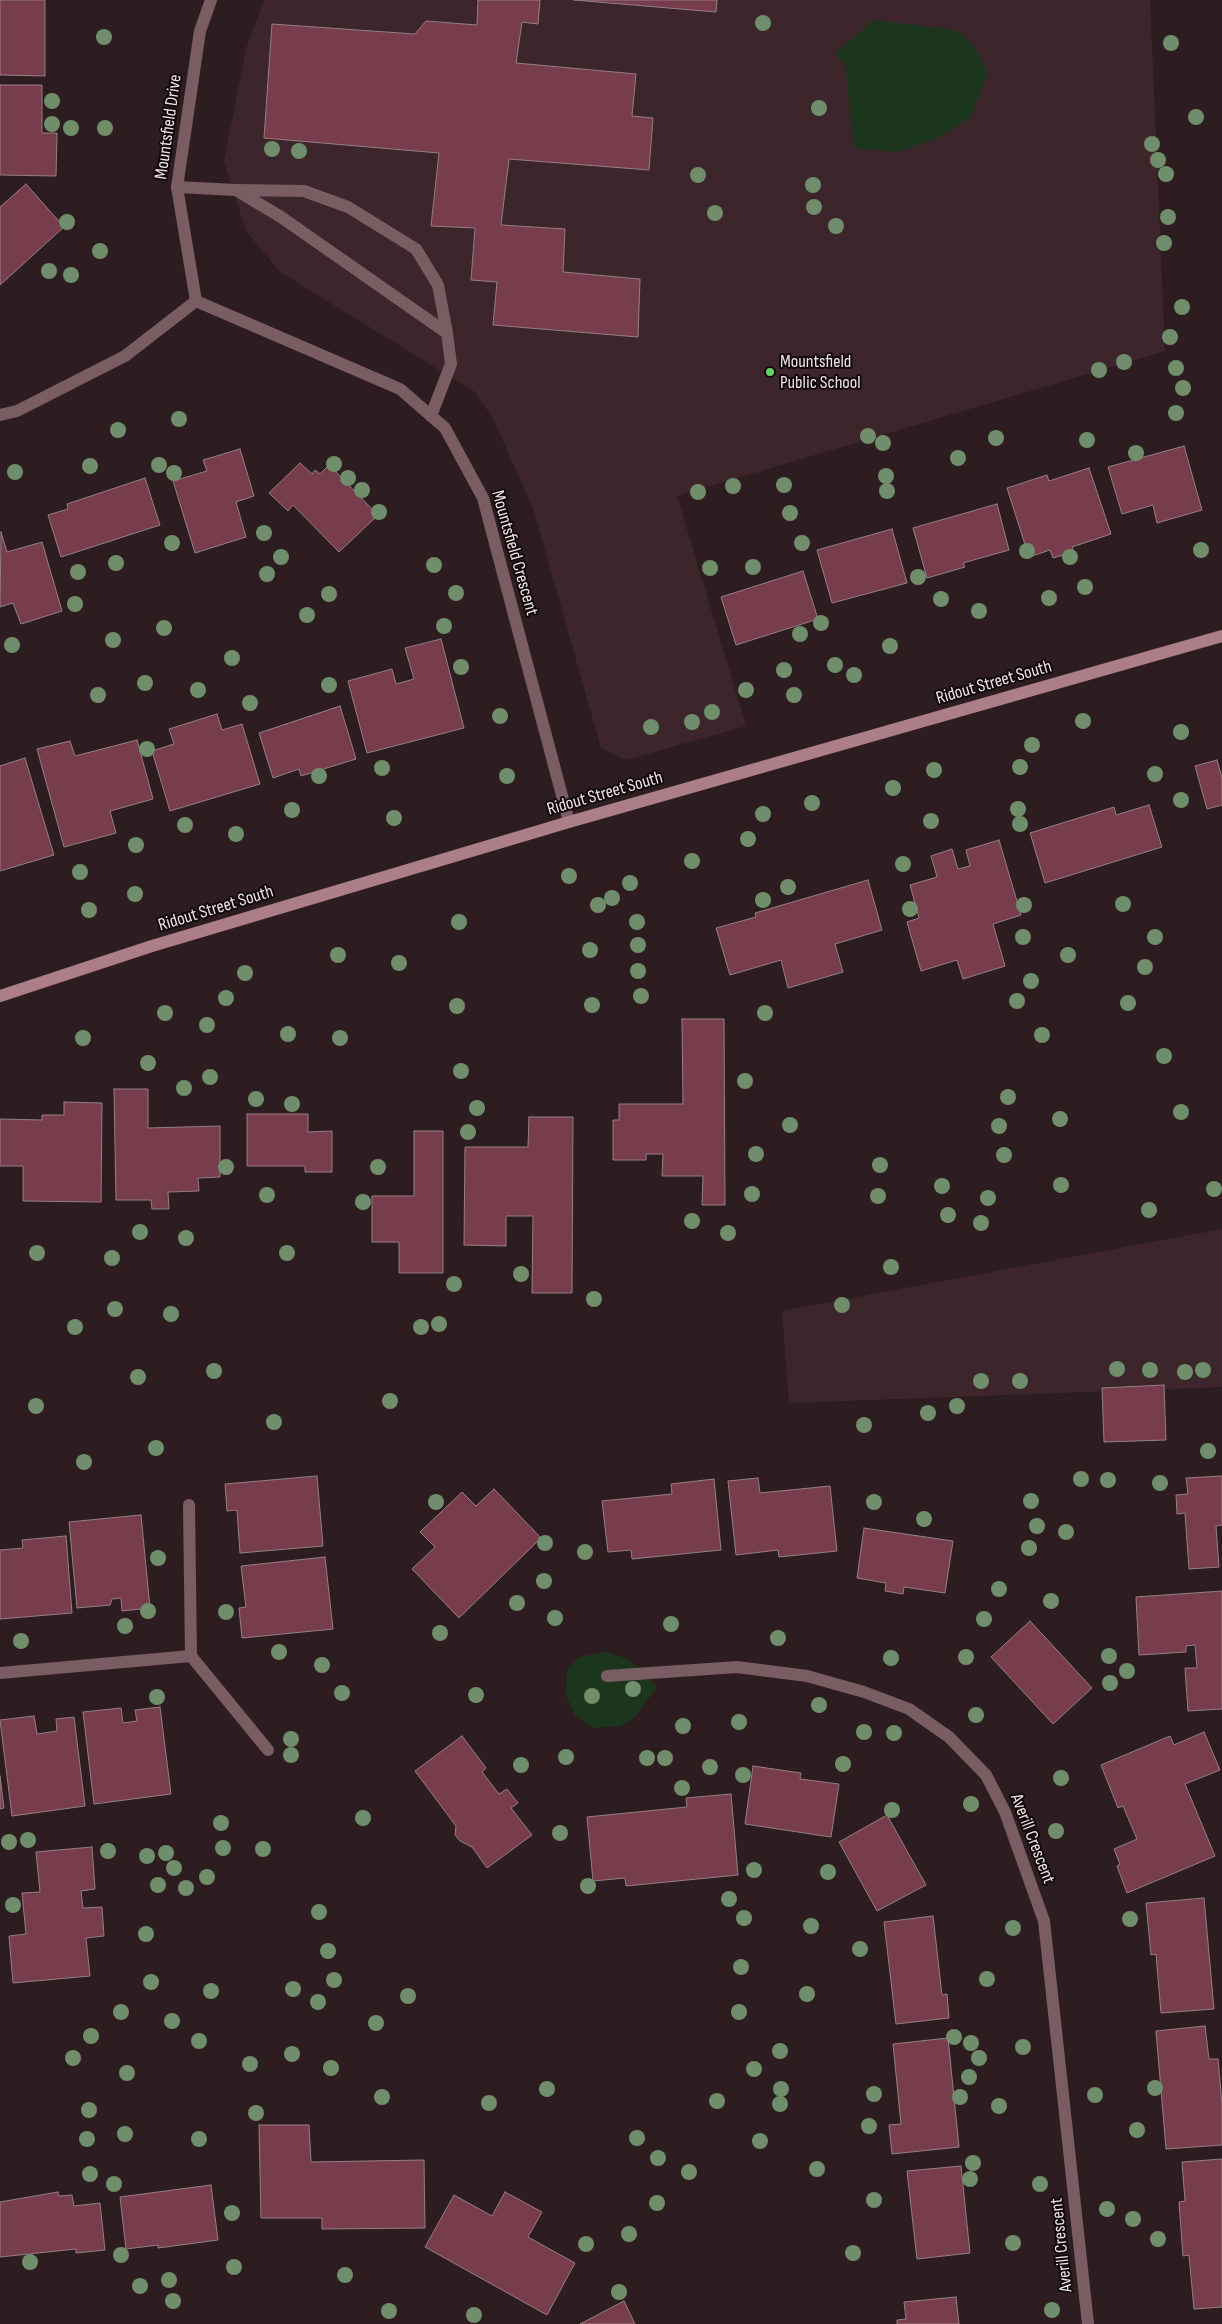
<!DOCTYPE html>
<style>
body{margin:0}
canvas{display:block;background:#2d1d21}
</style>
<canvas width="1222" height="2324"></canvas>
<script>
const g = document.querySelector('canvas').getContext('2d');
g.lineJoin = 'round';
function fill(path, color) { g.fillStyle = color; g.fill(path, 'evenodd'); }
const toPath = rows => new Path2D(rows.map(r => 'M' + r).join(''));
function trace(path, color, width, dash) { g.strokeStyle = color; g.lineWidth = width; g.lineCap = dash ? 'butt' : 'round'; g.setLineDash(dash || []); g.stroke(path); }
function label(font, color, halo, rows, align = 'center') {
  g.font = font + ' "Sofia Sans Condensed",sans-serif'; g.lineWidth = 4; g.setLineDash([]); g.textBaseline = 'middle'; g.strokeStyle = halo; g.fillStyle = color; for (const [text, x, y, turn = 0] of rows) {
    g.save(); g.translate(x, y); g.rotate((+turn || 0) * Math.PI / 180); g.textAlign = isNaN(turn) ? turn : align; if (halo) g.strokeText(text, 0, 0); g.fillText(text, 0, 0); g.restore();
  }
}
fill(toPath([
 [264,0,1150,0,1165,351,677,496,746,726,626,760,601,748,534,511,494,420,475,392,280,272,246,231,224,161,246,49],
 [1222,1229,1222,1387,789,1403,782,1311]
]), '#3c252b');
fill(toPath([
 [874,20,956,30,975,47,988,73,971,117,939,138,897,152,854,148,845,63,834,54],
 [606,1652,628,1659,657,1687,635,1717,620,1726,593,1728,575,1715,566,1695,567,1670,579,1657]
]), '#1b361c');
const building = toPath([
 [0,0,45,0,45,76,0,75,0,0],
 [478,0,540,0,538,24,522,22,516,63,636,74,632,116,653,118,649,170,509,159,501,225,565,229,563,272,640,279,638,337,493,325,497,282,471,280,475,228,431,226,439,153,264,138,272,24,415,34,426,21,477,25,478,0],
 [574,0,717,0,716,12,574,0],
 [0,85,42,85,42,133,57,133,56,176,0,175,0,85],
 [26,184,64,227,0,285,0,207,26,184],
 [1184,446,1202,510,1157,523,1153,505,1122,514,1108,467,1184,446],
 [240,449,254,496,236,502,246,537,195,553,173,481,207,471,203,460,240,449],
 [300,463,312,474,315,470,320,474,329,465,378,515,339,552,293,505,288,511,269,493,300,463],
 [1089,468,1111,534,1072,547,1074,552,1053,558,1050,550,1029,557,1007,488,1047,475,1049,481,1089,468],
 [145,478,160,525,61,557,48,515,68,509,67,504,145,478],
 [997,504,1009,550,963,563,965,567,927,578,913,528,997,504],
 [892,529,907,583,832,603,817,550,892,529],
 [1,532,7,552,42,542,62,611,21,624,13,603,0,607,1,532],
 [803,571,818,619,736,645,721,597,803,571],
 [441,639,464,728,367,753,348,681,392,669,396,684,414,679,405,648,441,639],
 [340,706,356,759,301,776,299,769,273,778,259,733,340,706],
 [217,714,222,730,242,724,260,784,170,811,152,751,174,744,169,729,217,714],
 [137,740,153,799,110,811,116,833,64,847,37,749,70,741,75,756,137,740],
 [25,758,54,855,0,871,0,766,25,758],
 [1217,760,1222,778,1222,805,1207,809,1195,766,1217,760],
 [1149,805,1162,847,1045,883,1030,833,1114,807,1116,815,1149,805],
 [999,840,1021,915,993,924,1005,966,963,979,957,960,921,971,907,922,919,918,910,885,937,877,931,856,952,849,958,869,970,866,966,850,999,840],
 [868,880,882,930,835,944,843,972,788,988,781,960,730,975,716,928,756,917,755,913,868,880],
 [682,1019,724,1019,725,1205,702,1205,703,1176,662,1176,663,1154,646,1154,646,1160,613,1160,613,1120,619,1120,619,1104,683,1104,682,1019],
 [114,1089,148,1089,148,1128,220,1126,220,1177,198,1178,199,1191,168,1192,169,1209,152,1209,151,1200,116,1200,114,1089],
 [64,1102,102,1103,101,1202,23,1201,23,1166,0,1166,0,1119,42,1120,42,1115,64,1115,64,1102],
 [247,1114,308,1114,308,1132,332,1131,332,1172,305,1172,305,1166,247,1166,247,1114],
 [529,1117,573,1117,572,1293,532,1293,533,1216,506,1216,506,1246,464,1245,465,1147,528,1147,529,1117],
 [414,1131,443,1131,443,1273,399,1273,399,1242,372,1242,372,1196,414,1196,414,1131],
 [1164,1385,1166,1440,1104,1442,1102,1388,1164,1385],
 [317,1476,323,1546,240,1553,237,1510,227,1511,225,1484,317,1476],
 [1222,1476,1222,1525,1216,1526,1219,1567,1189,1569,1185,1513,1177,1514,1176,1495,1188,1494,1186,1478,1222,1476],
 [758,1478,760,1493,830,1486,837,1551,779,1557,778,1550,736,1555,728,1481,758,1478],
 [714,1479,721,1550,632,1559,631,1550,608,1552,602,1501,672,1494,671,1484,714,1479],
 [494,1489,541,1538,459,1618,412,1569,435,1547,420,1532,462,1492,476,1506,494,1489],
 [141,1515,150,1608,122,1611,121,1598,112,1599,110,1605,77,1608,69,1522,141,1515],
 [864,1528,953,1541,945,1593,904,1587,903,1594,885,1591,886,1583,857,1578,864,1528],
 [66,1536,72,1613,0,1619,0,1550,23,1548,22,1540,66,1536],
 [325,1557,333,1629,242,1638,239,1608,246,1607,241,1566,325,1557],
 [1222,1591,1222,1709,1188,1711,1185,1668,1197,1668,1195,1645,1186,1646,1186,1652,1139,1655,1136,1597,1222,1591],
 [1030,1621,1092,1688,1053,1724,991,1657,1030,1621],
 [160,1707,171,1794,94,1804,83,1712,121,1708,123,1723,137,1721,135,1710,160,1707],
 [34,1716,37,1734,57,1731,56,1719,74,1717,85,1806,12,1816,0,1720,34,1716],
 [1204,1732,1220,1770,1185,1784,1215,1856,1127,1893,1117,1866,1120,1864,1114,1849,1137,1839,1123,1806,1118,1808,1101,1765,1170,1736,1174,1745,1204,1732],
 [462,1736,486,1768,482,1772,499,1794,507,1789,518,1803,511,1808,532,1835,487,1868,472,1847,460,1841,455,1835,456,1826,415,1771,462,1736],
 [753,1766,801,1773,800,1779,839,1784,831,1837,745,1824,753,1766],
 [0,1776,4,1808,0,1809,0,1776],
 [731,1794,738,1875,626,1886,625,1878,593,1881,587,1817,687,1807,686,1798,731,1794],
 [887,1815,926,1885,877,1911,839,1842,887,1815],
 [92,1847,95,1889,81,1891,83,1908,102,1907,104,1936,86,1938,90,1976,13,1983,9,1936,26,1934,22,1893,40,1892,36,1852,92,1847],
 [1204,1898,1214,2009,1161,2013,1156,1954,1151,1955,1146,1903,1204,1898],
 [933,1916,942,1995,947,1994,949,2018,896,2024,884,1922,933,1916],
 [1205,2026,1209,2059,1218,2059,1222,2104,1222,2145,1166,2149,1156,2031,1205,2026],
 [948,2038,959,2147,892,2154,889,2125,901,2124,893,2044,948,2038],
 [259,2125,309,2125,311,2162,424,2160,425,2228,322,2229,322,2218,261,2218,259,2125],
 [1222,2159,1222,2307,1194,2309,1189,2255,1183,2256,1179,2202,1185,2201,1182,2162,1222,2159],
 [961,2166,970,2253,917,2259,907,2171,961,2166],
 [211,2185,218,2240,158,2248,158,2245,126,2249,120,2197,211,2185],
 [58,2192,59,2196,72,2195,74,2206,100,2203,105,2250,76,2253,76,2249,0,2257,0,2202,58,2192],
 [505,2192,542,2212,528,2237,575,2263,547,2315,425,2247,454,2195,492,2216,505,2192],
 [956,2297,959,2324,897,2324,897,2320,906,2319,904,2302,956,2297],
 [624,2301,635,2324,580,2324,624,2301]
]);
fill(building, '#783d4d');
trace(building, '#947f83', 1);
trace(toPath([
 [177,187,236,190,281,217,447,333,451,364,431,416],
 [237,190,304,191,348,207,416,249,438,285,447,333]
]), '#795d63', 12);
trace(toPath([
 [196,301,400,389,445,428,483,498,569,822],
 [196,301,177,187,200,31,211,0],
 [0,415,17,411,125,356,196,301],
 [189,1505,191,1656,268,1750],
 [0,1673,191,1656],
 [607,1676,737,1667,807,1676,864,1692,909,1709,949,1737,986,1775,1005,1812,1044,1921,1088,2324]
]), '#795d63', 12);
trace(toPath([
 [0,996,152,946,569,822,1222,636]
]), '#ab7e88', 12);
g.fillStyle = '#708e6b';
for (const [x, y] of [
 [763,23],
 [104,37],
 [1171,43],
 [52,101],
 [819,108],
 [1196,117],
 [52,124],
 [71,128],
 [105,128],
 [1152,144],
 [272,149],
 [299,151],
 [1158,160],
 [1166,174],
 [698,175],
 [813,185],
 [814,207],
 [715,213],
 [1168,217],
 [67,222],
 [836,226],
 [1164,243],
 [100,251],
 [49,271],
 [71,275],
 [1182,307],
 [1170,337],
 [1124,362],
 [1176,368],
 [1099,370],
 [1183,388],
 [1176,413],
 [179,419],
 [118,430],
 [868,436],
 [996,438],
 [1087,440],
 [883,443],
 [1136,453],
 [958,458],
 [334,464],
 [159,465],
 [90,466],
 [15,472],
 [174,473],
 [886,476],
 [348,478],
 [784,485],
 [733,486],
 [362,490],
 [887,491],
 [698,492],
 [379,512],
 [790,513],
 [264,533],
 [172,543],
 [802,543],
 [1201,550],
 [1027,551],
 [281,557],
 [1070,557],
 [116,563],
 [434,565],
 [753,567],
 [710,568],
 [78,572],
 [267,574],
 [918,577],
 [1085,587],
 [456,593],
 [329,594],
 [1049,598],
 [941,599],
 [75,604],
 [979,611],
 [307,615],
 [821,623],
 [444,626],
 [164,628],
 [800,634],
 [113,640],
 [12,645],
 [890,646],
 [232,658],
 [835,665],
 [461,667],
 [784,670],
 [854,675],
 [145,683],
 [329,685],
 [198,690],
 [746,690],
 [98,695],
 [794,695],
 [250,703],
 [712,712],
 [500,716],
 [1083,721],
 [692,722],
 [651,727],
 [1181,732],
 [1032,745],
 [147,749],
 [1020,767],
 [382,768],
 [934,770],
 [1155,774],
 [319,776],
 [507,776],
 [893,788],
 [1181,800],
 [812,803],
 [1018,809],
 [292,810],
 [763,814],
 [394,818],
 [931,821],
 [1020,824],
 [185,825],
 [236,834],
 [748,839],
 [136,845],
 [692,861],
 [903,864],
 [80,872],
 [569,876],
 [630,883],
 [788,887],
 [135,894],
 [612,898],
 [763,900],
 [1123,904],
 [598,905],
 [1024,905],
 [910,909],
 [89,910],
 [459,922],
 [637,922],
 [1023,937],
 [1155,937],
 [638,945],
 [590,950],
 [338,955],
 [1068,955],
 [399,963],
 [1145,967],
 [638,971],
 [245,973],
 [1031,981],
 [641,996],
 [226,998],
 [1017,1001],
 [1128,1003],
 [592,1005],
 [457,1006],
 [165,1013],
 [765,1013],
 [207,1025],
 [288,1034],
 [1042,1035],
 [83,1038],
 [340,1038],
 [1164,1056],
 [148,1063],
 [461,1071],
 [210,1077],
 [745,1081],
 [184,1088],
 [1008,1097],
 [256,1099],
 [292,1104],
 [477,1108],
 [1181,1112],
 [1060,1119],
 [790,1125],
 [999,1126],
 [468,1132],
 [756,1154],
 [1004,1155],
 [880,1165],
 [226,1167],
 [378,1167],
 [1061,1185],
 [942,1186],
 [1214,1189],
 [752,1194],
 [267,1195],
 [878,1196],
 [988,1198],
 [363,1202],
 [1149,1210],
 [948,1215],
 [692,1221],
 [981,1223],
 [140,1232],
 [728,1233],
 [186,1238],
 [37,1253],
 [287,1253],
 [112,1258],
 [891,1267],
 [521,1274],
 [454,1284],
 [594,1299],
 [842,1305],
 [115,1309],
 [171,1314],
 [439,1324],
 [75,1327],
 [421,1327],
 [1117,1369],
 [1150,1370],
 [1203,1370],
 [214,1371],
 [1185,1372],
 [138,1377],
 [981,1381],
 [1020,1381],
 [390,1401],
 [36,1406],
 [957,1406],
 [928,1413],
 [274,1422],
 [864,1425],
 [156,1448],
 [1208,1451],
 [84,1462],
 [1081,1479],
 [1108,1480],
 [1160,1483],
 [1031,1501],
 [436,1502],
 [874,1502],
 [924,1519],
 [1037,1526],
 [1066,1532],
 [545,1543],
 [1029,1548],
 [585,1552],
 [158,1558],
 [544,1581],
 [999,1589],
 [1051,1601],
 [517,1603],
 [148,1611],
 [226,1612],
 [555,1618],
 [984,1619],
 [671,1624],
 [125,1626],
 [440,1633],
 [778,1638],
 [21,1641],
 [279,1652],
 [1109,1656],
 [966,1657],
 [891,1658],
 [322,1665],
 [1127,1671],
 [1110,1683],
 [633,1689],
 [342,1693],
 [476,1695],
 [592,1696],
 [157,1697],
 [819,1705],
 [976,1715],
 [739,1722],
 [683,1726],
 [864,1732],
 [894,1733],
 [291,1739],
 [291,1755],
 [566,1757],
 [647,1758],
 [665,1758],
 [843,1764],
 [521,1765],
 [710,1767],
 [743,1775],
 [1061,1778],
 [682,1788],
 [971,1804],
 [892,1810],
 [363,1818],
 [221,1823],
 [1056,1831],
 [560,1833],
 [28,1840],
 [9,1842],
 [223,1848],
 [263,1849],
 [108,1851],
 [166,1853],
 [147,1856],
 [174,1868],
 [754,1870],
 [828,1872],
 [207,1877],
 [158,1885],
 [588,1886],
 [186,1888],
 [729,1899],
 [13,1905],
 [319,1912],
 [744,1918],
 [1130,1919],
 [811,1926],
 [1013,1928],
 [146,1934],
 [860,1949],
 [328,1951],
 [741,1967],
 [987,1979],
 [334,1980],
 [151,1982],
 [293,1989],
 [211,1991],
 [807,1994],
 [408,1996],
 [318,2002],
 [121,2012],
 [739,2012],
 [172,2021],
 [376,2023],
 [91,2036],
 [954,2037],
 [199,2041],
 [971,2043],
 [1023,2047],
 [780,2051],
 [292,2054],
 [73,2058],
 [979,2058],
 [250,2064],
 [331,2068],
 [754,2069],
 [127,2073],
 [969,2077],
 [1155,2088],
 [547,2089],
 [781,2089],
 [874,2094],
 [1095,2095],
 [382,2097],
 [960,2097],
 [717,2101],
 [489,2103],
 [780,2104],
 [999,2106],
 [89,2110],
 [256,2113],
 [869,2126],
 [1137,2130],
 [125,2134],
 [637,2138],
 [87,2139],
 [199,2139],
 [760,2141],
 [658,2158],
 [973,2163],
 [817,2169],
 [689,2172],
 [90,2174],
 [970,2179],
 [114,2184],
 [1040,2184],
 [874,2200],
 [657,2203],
 [1107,2209],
 [232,2213],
 [1133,2219],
 [629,2234],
 [1158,2239],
 [1013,2243],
 [586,2244],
 [853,2253],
 [121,2255],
 [30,2262],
 [234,2267],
 [345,2275],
 [169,2280],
 [140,2286],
 [619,2292],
 [173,2301],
 [1052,2310],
 [389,2311],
 [474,2315]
]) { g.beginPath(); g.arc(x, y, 8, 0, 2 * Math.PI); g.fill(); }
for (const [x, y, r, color] of [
 [770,372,5,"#61d469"]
]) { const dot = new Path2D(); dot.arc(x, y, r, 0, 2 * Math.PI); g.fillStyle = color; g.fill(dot); trace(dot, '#11090b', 2); }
label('18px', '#f1e5e7', '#11090b', [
 ["Mountsfield Drive",169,127,-82],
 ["Mountsfield Crescent",514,553,74],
 ["Ridout Street South",994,683,-16],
 ["Ridout Street South",605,794,-16],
 ["Ridout Street South",216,909,-17],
 ["Averill Crescent",1032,1839,69],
 ["Averill Crescent",1062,2245,-96]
]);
label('18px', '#f1e5e7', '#11090b', [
 ["Mountsfield",780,362],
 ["Public School",780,383]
], 'left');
</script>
